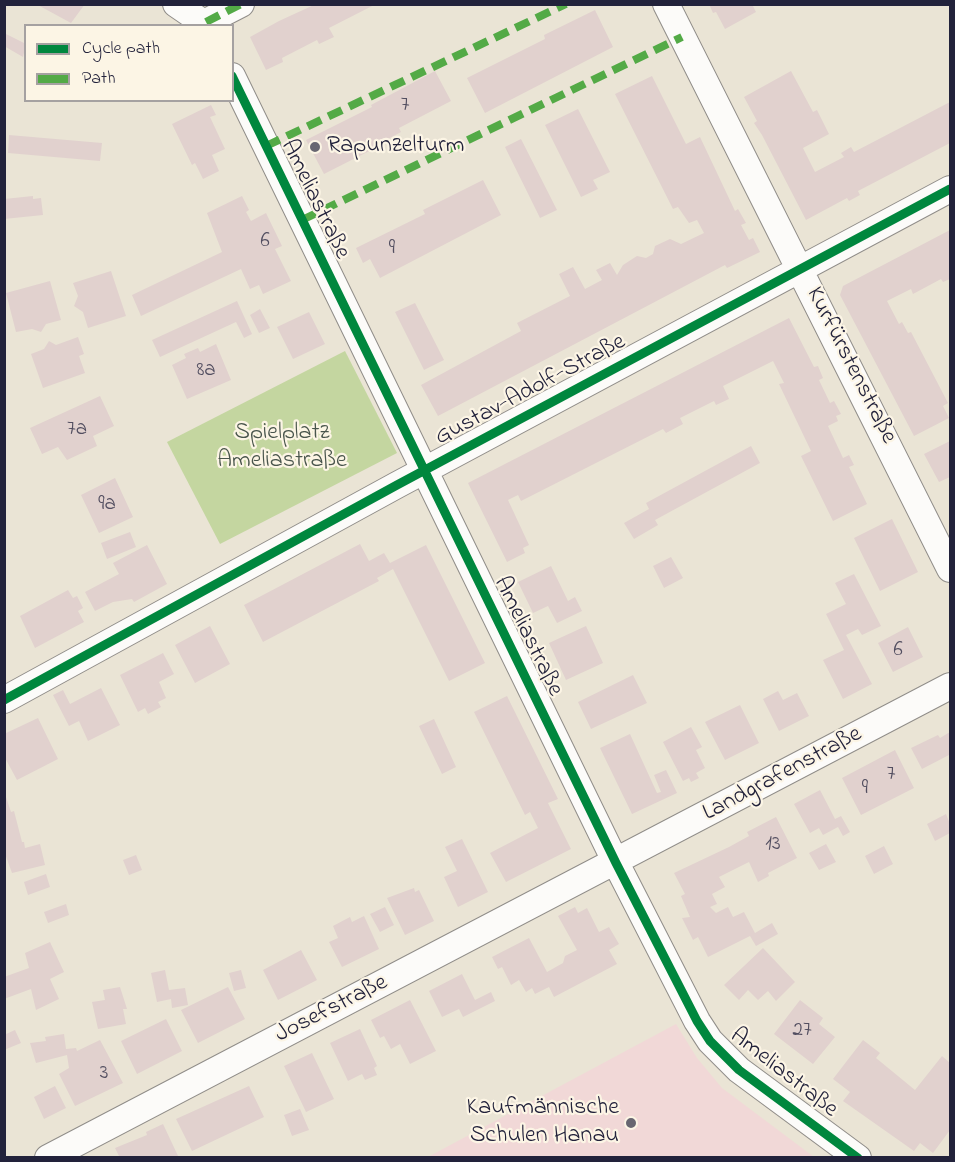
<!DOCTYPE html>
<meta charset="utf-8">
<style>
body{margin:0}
#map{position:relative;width:955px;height:1162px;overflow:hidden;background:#eae4d5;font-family:"Indie Flower",sans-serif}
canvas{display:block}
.frame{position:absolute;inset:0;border:6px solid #22223b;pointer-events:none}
.legend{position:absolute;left:24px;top:24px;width:210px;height:78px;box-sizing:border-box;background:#fcf5e5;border:2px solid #a5a1a1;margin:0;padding:8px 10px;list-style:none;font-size:18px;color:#22223b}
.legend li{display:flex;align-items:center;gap:12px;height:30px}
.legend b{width:30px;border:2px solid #a5a1a1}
</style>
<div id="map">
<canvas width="955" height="1162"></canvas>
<div class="frame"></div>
<ul class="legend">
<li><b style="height:8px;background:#00873e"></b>Cycle path</li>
<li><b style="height:8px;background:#53aa46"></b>Path</li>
</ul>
</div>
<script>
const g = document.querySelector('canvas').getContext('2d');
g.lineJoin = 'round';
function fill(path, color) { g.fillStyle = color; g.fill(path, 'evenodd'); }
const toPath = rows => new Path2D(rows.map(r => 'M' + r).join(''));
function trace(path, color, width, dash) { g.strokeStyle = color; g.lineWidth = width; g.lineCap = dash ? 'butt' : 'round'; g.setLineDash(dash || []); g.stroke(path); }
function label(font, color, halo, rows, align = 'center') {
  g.font = font + ' "Indie Flower",sans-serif'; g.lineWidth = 4.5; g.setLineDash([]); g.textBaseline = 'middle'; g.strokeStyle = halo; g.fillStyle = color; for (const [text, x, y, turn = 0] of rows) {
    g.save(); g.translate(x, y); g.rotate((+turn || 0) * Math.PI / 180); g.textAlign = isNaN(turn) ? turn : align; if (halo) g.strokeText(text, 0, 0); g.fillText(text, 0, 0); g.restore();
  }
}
fill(toPath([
 [676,1024,697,1058,722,1088,814,1157,428,1157]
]), '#f1d8d7');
fill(toPath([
 [345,351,397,453,220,544,167,442]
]), '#c4d6a0');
fill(toPath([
 [36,4,85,4,71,23],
 [316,4,376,4,329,28,334,37,319,44,317,40,282,58,283,62,266,70,250,37,279,21],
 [709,4,752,4,756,12,725,29,716,12,713,13],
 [595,10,613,47,485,113,467,78,545,39,544,35],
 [4,33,26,44,23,57,4,46],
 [435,71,451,101,399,128,401,132,388,139,389,141,324,174,306,140,372,107,371,105],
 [791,71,813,112,817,110,829,134,803,148,815,172,844,157,841,153,851,147,854,152,950,102,950,143,858,191,860,195,849,201,847,198,806,220,762,135,754,123,757,121,744,97],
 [652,76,686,144,700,137,735,211,738,209,746,223,741,225,749,240,753,238,760,252,727,268,725,265,438,416,421,385,521,331,517,323,570,296,559,274,573,267,585,289,602,280,596,270,610,263,617,275,623,265,637,256,646,258,653,254,655,246,670,239,681,244,704,233,697,220,689,223,678,207,673,209,615,94],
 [211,105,216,115,210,117,225,149,212,155,219,171,203,179,195,163,192,165,172,124],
 [578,109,610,172,593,180,598,189,581,197,545,125],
 [9,135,102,143,100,161,8,153],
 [521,139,557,210,540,218,505,147],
 [483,180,501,215,380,278,370,259,363,263,356,248,425,214,423,210],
 [33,196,33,199,41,198,43,215,4,219,4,199],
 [242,196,249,210,246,212,251,221,266,213,282,246,275,249,291,281,263,294,259,285,250,289,241,269,141,316,132,295,222,252,207,213],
 [950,230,950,279,943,282,941,279,913,294,911,289,887,301,899,324,902,322,908,333,911,332,948,403,943,406,949,418,914,436,840,295,843,286],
 [111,271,126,316,88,328,83,312,74,306,78,296,73,283],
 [50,281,61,320,46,324,41,332,32,329,16,332,6,293],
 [237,301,252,334,244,338,236,322,160,357,152,340],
 [415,303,444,360,424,370,395,312],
 [260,309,270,328,259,333,250,315],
 [309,312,325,344,293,359,277,327],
 [789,318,814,367,818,366,823,378,819,380,830,403,834,401,841,414,836,416,838,421,828,426,843,458,849,455,854,465,849,467,867,504,833,521,801,456,811,451,779,384,784,383,773,361,723,386,729,399,716,405,714,401,680,418,683,424,666,433,663,429,521,501,518,495,508,500,529,545,523,548,525,553,507,562,468,483],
 [78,337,84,354,79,356,85,373,43,388,31,354,44,349,49,341,56,345],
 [216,344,231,380,187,399,172,365,186,358,184,354,198,348,200,352],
 [100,396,114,426,93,436,97,446,67,460,58,447,42,454,30,428],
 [950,441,950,477,939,482,924,454],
 [751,446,760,463,655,520,658,525,634,539,624,523,649,509,646,503],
 [115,478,133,517,99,533,81,495],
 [892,519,918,572,880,591,854,538],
 [130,532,136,547,107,559,101,543],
 [360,544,369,561,384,553,390,563,426,545,485,663,449,681,393,569,377,578,379,581,263,642,244,605],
 [147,545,167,584,134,602,132,599,113,602,95,611,85,592,119,574,113,563],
 [671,557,683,578,664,588,653,566],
 [551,566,568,601,575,597,582,611,557,623,548,606,533,613,518,582],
 [854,574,881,626,862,635,858,629,846,635,872,684,843,699,823,660,844,650,826,614,846,604,835,583],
 [68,590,73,598,77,596,83,608,78,611,84,622,35,648,20,616],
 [210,626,230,664,195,683,175,645],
 [586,626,603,663,566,680,549,643],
 [908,627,923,657,893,672,878,643],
 [163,653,174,674,159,682,166,698,158,702,161,707,148,714,145,708,138,712,120,675],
 [633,675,647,703,591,729,578,702],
 [101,688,120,725,88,741,79,721,69,726,53,695,63,690,70,704],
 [778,691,783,700,797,693,809,716,779,731,763,699],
 [507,696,558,799,548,803,571,849,506,882,490,853,538,828,530,812,525,815,474,712],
 [740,705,759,743,725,760,705,722],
 [38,718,58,759,17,780,4,756,4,734],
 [434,719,456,767,442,774,419,726],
 [691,727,702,747,696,750,705,768,696,773,699,778,691,782,689,778,683,781,663,742],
 [950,732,950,758,949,755,922,769,911,748,938,735,940,738],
 [630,734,657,793,661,792,654,775,666,770,677,793,632,814,600,748],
 [895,750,914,788,861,815,842,778],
 [820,790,835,819,841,816,850,832,843,836,838,827,823,835,819,828,810,833,794,804],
 [4,791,11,812,14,811,22,842,24,842,25,848,40,844,45,865,12,873,4,851],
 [946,814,950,824,950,833,935,841,927,824],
 [776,817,797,858,768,873,769,876,758,882,749,862,719,877,725,887,712,894,717,904,710,907,716,913,728,907,733,917,744,912,755,933,772,923,778,934,756,946,750,936,708,957,698,937,693,940,682,918,690,917,681,896,685,894,674,873,729,847,749,836,747,832],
 [462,839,488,892,458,907,444,877,457,871,445,847],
 [826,844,836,862,819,870,809,853],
 [884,846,893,864,874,874,865,856],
 [136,855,142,870,129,875,123,860],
 [46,874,50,887,28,895,24,882],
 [414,888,415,892,419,890,434,921,405,935,387,898],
 [66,904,69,915,48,923,44,912],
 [385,907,394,925,380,932,370,914],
 [575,907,578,913,587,908,599,932,609,927,619,944,609,950,617,964,554,997,549,987,535,994,532,988,526,992,519,980,511,985,502,967,498,969,492,957,529,938,547,972,563,963,565,956,577,950,558,916],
 [364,916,379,949,342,967,329,942,338,938,333,926,350,917,352,922],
 [50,942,64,972,50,979,59,999,36,1010,31,989,4,999,4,977,29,968,25,953],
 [763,948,795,982,776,1001,768,991,758,1000,748,990,739,1000,724,985],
 [301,950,317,980,278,1000,263,970],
 [165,970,169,990,185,988,188,1005,172,1008,171,999,157,1002,151,973],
 [241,970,246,988,234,991,229,973],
 [462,974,475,1000,491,992,495,1001,463,1017,459,1009,442,1017,429,991],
 [120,987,127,1009,123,1009,126,1024,98,1029,92,1002,105,1000,103,990],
 [228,987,245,1019,198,1043,181,1010],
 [410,1000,436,1051,410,1064,400,1044,391,1049,384,1036,380,1038,371,1020],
 [800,1000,823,1018,819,1024,835,1037,813,1064,774,1034],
 [166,1019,182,1051,137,1074,121,1041],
 [360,1029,377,1066,374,1068,377,1075,365,1080,362,1074,348,1081,330,1043],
 [15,1030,21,1043,4,1050,4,1035],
 [64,1034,66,1049,76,1048,77,1051,100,1040,123,1083,75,1106,59,1074,69,1068,67,1055,36,1063,30,1043,46,1041,45,1037],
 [863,1040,880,1053,876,1058,915,1090,942,1056,950,1063,950,1130,933,1153,920,1143,914,1151,843,1101,850,1092,833,1079],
 [312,1053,334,1099,306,1112,284,1066],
 [55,1086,66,1108,44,1119,34,1097],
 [249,1086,264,1117,192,1151,176,1119],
 [300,1109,309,1130,292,1136,284,1115],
 [163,1124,179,1158,120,1158,115,1148,147,1135,146,1132]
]), '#e1d1ce');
const street = toPath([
 [176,4,208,26],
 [666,4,950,569],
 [206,22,241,4],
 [232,76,616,863,697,1021,710,1041,739,1070,858,1158],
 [4,700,397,485,950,189],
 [48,1158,950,686]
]);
trace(street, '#908d89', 28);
trace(street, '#fcfbf9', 26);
trace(toPath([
 [206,22,241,4],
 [266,146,566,4],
 [302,220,682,37]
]), '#53aa46', 8, [15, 8]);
trace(toPath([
 [232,76,616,863,697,1021,710,1041,739,1070,858,1158],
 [4,700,397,485,950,189]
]), '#00873e', 9);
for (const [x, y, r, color] of [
 [315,147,6,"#686671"],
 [631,1123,6,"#686671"]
]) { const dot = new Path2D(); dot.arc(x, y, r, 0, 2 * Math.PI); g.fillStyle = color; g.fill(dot); trace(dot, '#fcf5e5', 2); }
label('21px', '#524e60', null, [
 ["7",405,107],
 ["6",265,243],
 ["9",392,250],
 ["8a",206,372],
 ["7a",77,431],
 ["9a",107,506],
 ["6",898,652],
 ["7",891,776],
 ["9",865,790],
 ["13",773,846],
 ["27",802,1032],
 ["3",104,1075]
]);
label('24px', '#22223b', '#fcf5e5', [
 ["Rapunzelturm",327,147],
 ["Kaufmännische",619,1109,"right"],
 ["Schulen Hanau",619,1137,"right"]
], 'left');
label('24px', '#22223b', '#fcf5e5', [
 ["Ameliastraße",314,200,64],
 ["Kurfürstenstraße",850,366,63],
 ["Gustav-Adolf-Straße",531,391,-28],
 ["Ameliastraße",527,637,64],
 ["Landgrafenstraße",783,775,-28],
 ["Josefstraße",332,1010,-27],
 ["Ameliastraße",783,1074,38]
]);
label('24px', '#49554c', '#fcf5e5', [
 ["Spielplatz",282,434],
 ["Ameliastraße",282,462]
]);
</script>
